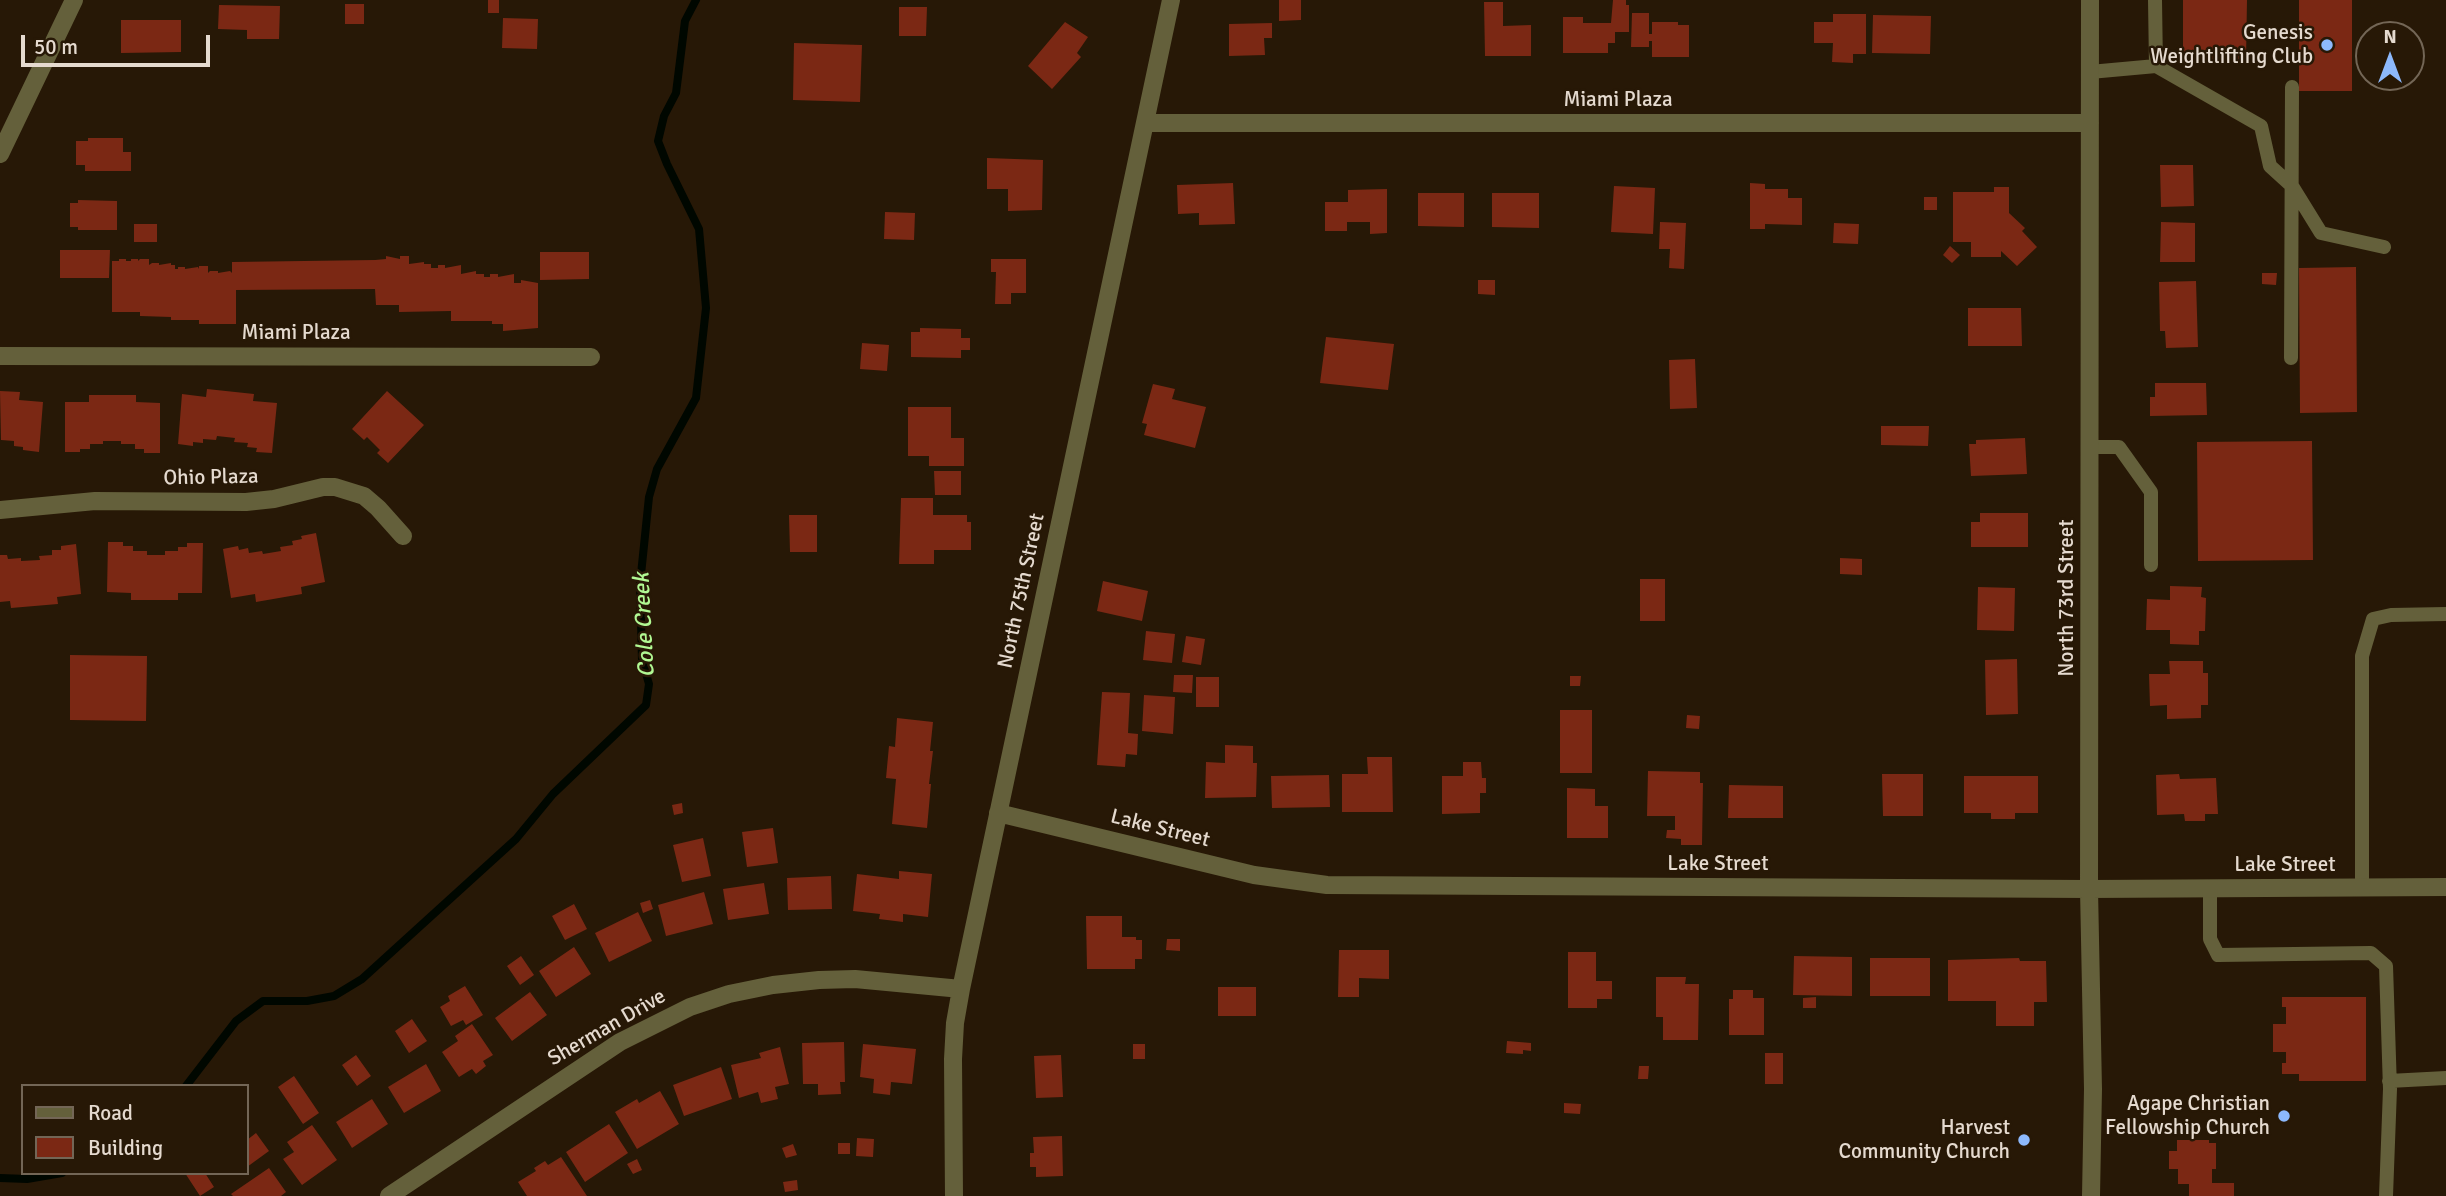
<!DOCTYPE html>
<style>
body{margin:0}
#map{position:relative;width:2446px;height:1196px;overflow:hidden;background:#271806;font-family:Signika,sans-serif}
canvas{display:block}
.legend{position:absolute;left:21px;top:1084px;width:228px;height:91px;box-sizing:border-box;background:#271806;border:2px solid #736656;margin:0;padding:9px 12px;list-style:none;font-size:21px;color:#e5dacf}
.legend li{display:flex;align-items:center;gap:14px;height:35px}
.legend b{width:35px;border:2px solid #736656}
.north{position:absolute;left:2355px;top:21px;width:70px;height:70px;box-sizing:border-box;background:#271806;border:2px solid #736656;border-radius:50%;rotate:0deg;font-size:19px;font-weight:700;line-height:28px;text-align:center;color:#e5dacf}
.north::after{content:'';display:block;margin:auto;width:24px;height:32px;background:#8db9fc;clip-path:polygon(50% 0,100% 100%,50% 72%,0 100%)}
.scale{position:absolute;left:21px;top:35px;width:189px;height:32px;box-sizing:border-box;border:4px solid #e5dacf;border-top:0;padding-left:9px;font-size:21px;line-height:24px;white-space:nowrap;color:#e5dacf;-webkit-text-stroke:5px #271806;paint-order:stroke}
</style>
<div id="map">
<canvas width="2446" height="1196"></canvas>
<ul class="legend">
<li><b style="height:9px;background:#64603b"></b>Road</li>
<li><b style="height:19px;background:#7b2814"></b>Building</li>
</ul>
<div class="north">N</div>
<div class="scale">50 m</div>
</div>
<script>
const g = document.querySelector('canvas').getContext('2d');
g.lineJoin = 'round';
const toPath = rows => new Path2D(rows.map(r => 'M' + r).join(''));
function trace(path, color, width, dash) { g.strokeStyle = color; g.lineWidth = width; g.lineCap = dash ? 'butt' : 'round'; g.setLineDash(dash || []); g.stroke(path); }
function fill(path, color) { g.fillStyle = color; g.fill(path, 'evenodd'); }
function label(font, color, halo, rows, align = 'center') {
  g.font = font + ' Signika,sans-serif'; g.lineWidth = 5; g.setLineDash([]); g.textBaseline = 'middle'; g.strokeStyle = halo; g.fillStyle = color; for (const [text, x, y, turn = 0] of rows) {
    g.save(); g.translate(x, y); g.rotate((+turn || 0) * Math.PI / 180); g.textAlign = isNaN(turn) ? turn : align; if (halo) g.strokeText(text, 0, 0); g.fillText(text, 0, 0); g.restore();
  }
}
trace(toPath([
 [186,1086,236,1021,263,1001,307,1001,334,996,362,979,516,839,553,794,646,705,649,684,642,660,640,584,649,497,657,469,696,398,706,308,699,229,667,164,658,141,664,116,676,93,685,21,696,0],
 [0,1178,27,1179,62,1173]
]), '#000700', 8);
fill(toPath([
 [488,0,499,0,499,13,488,13],
 [1279,0,1301,0,1301,20,1279,21],
 [1613,0,1626,0,1626,5,1629,5,1629,32,1615,32,1615,43,1608,43,1608,53,1563,53,1563,17,1583,17,1583,23,1611,23],
 [2183,0,2247,0,2246,60,2183,60],
 [2299,0,2352,0,2352,91,2299,91],
 [1484,2,1503,2,1503,26,1531,25,1531,56,1485,56],
 [345,4,364,4,364,24,345,24],
 [219,5,280,6,279,39,247,39,247,30,218,29],
 [899,7,927,7,926,36,899,36],
 [1632,13,1649,13,1649,34,1652,34,1652,22,1678,22,1678,25,1689,25,1689,57,1652,57,1652,41,1649,41,1649,47,1631,47],
 [1833,14,1866,14,1866,54,1853,54,1853,63,1832,62,1833,43,1814,43,1814,22,1833,22],
 [1873,15,1931,16,1930,54,1872,53],
 [503,18,538,19,537,49,502,48],
 [121,20,181,20,181,52,121,53],
 [1065,22,1088,37,1077,53,1081,57,1052,89,1028,66],
 [1272,23,1272,38,1264,38,1265,55,1229,56,1229,24],
 [794,43,862,45,860,102,793,100],
 [88,138,123,138,123,152,131,152,131,171,85,171,85,165,76,165,76,141,88,141],
 [987,158,1043,160,1042,210,1008,211,1008,189,987,189],
 [2160,165,2193,165,2194,206,2161,207],
 [1233,183,1235,224,1199,225,1199,213,1178,214,1177,185],
 [1750,183,1765,184,1765,189,1788,189,1788,198,1802,198,1802,225,1765,224,1765,229,1750,229],
 [1614,186,1655,188,1653,234,1611,232],
 [1994,187,2009,187,2009,213,2025,228,2022,231,2037,247,2017,266,2001,251,2001,257,1971,257,1971,242,1953,242,1953,192,1994,192],
 [1387,189,1387,233,1370,234,1370,222,1347,222,1347,231,1325,231,1325,202,1348,202,1348,190],
 [1418,193,1464,193,1464,227,1418,226],
 [1492,193,1539,193,1539,228,1492,227],
 [1924,197,1937,197,1937,210,1924,210],
 [78,200,117,201,117,230,78,230,78,227,70,227,70,203,78,203],
 [885,212,915,213,914,240,884,239],
 [1660,222,1686,223,1684,269,1669,268,1670,249,1659,249],
 [2161,222,2195,223,2195,262,2160,262],
 [1834,223,1859,224,1858,244,1833,243],
 [134,224,157,224,157,242,134,242],
 [1950,246,1960,255,1952,263,1943,255],
 [60,250,110,250,109,278,60,278],
 [540,252,589,252,589,279,540,280],
 [386,256,400,259,400,256,409,256,409,264,424,262,424,264,431,264,431,268,438,268,438,265,445,265,445,268,461,265,461,274,476,271,476,274,484,274,484,277,490,277,490,274,498,274,498,277,514,274,514,283,521,283,521,280,538,283,538,328,503,331,503,324,492,324,492,321,451,321,451,311,399,312,399,305,376,305,375,289,236,290,236,324,199,324,199,320,171,320,171,317,140,316,140,312,112,312,112,261,119,261,119,259,126,259,126,261,131,261,131,259,138,259,138,261,140,259,149,259,149,265,152,263,159,263,159,265,171,263,171,265,175,265,175,269,178,269,178,267,185,267,185,269,198,267,199,269,199,266,208,266,208,273,210,271,218,271,218,273,230,271,232,273,232,262,375,260,386,259],
 [991,259,1026,259,1026,293,1011,293,1011,304,995,304,996,272,991,272],
 [2356,267,2357,412,2300,413,2299,268],
 [2262,273,2277,273,2276,285,2262,284],
 [1478,280,1495,280,1495,295,1478,294],
 [2196,281,2198,347,2166,348,2165,331,2160,331,2159,282],
 [1968,308,2021,308,2022,346,1968,346],
 [920,328,961,329,961,338,970,338,970,350,961,350,961,358,911,357,911,332,920,332],
 [1326,337,1394,344,1388,390,1320,383],
 [862,343,889,345,887,371,860,369],
 [1695,359,1697,408,1670,409,1669,360],
 [2155,383,2206,383,2207,415,2150,416,2150,397,2155,397],
 [1153,384,1175,389,1172,399,1206,407,1195,448,1144,435,1147,424,1142,423],
 [207,389,254,394,253,401,277,403,272,453,256,452,257,448,247,447,248,443,234,442,235,438,217,436,216,440,203,439,203,443,193,442,193,446,178,444,182,394,206,397],
 [0,391,20,392,19,400,43,402,39,452,23,450,23,447,14,446,14,441,1,440],
 [387,391,424,425,388,463,377,453,380,450,367,437,364,440,352,429],
 [89,395,136,395,136,402,160,403,160,453,144,453,144,449,135,449,135,444,121,444,121,441,103,441,103,444,90,444,90,449,80,449,80,452,65,452,65,402,89,402],
 [908,407,951,407,951,438,964,438,964,466,929,466,929,456,908,456],
 [1881,426,1929,426,1928,446,1881,445],
 [2025,438,2027,474,1971,476,1969,444,1976,444,1976,440],
 [2312,441,2313,560,2198,561,2197,442],
 [934,471,961,471,961,495,935,495],
 [901,498,933,498,933,515,967,515,967,522,971,522,971,550,934,550,934,564,899,564],
 [1980,513,2028,513,2028,547,1971,547,1971,522,1980,522],
 [789,515,817,515,817,552,790,552],
 [316,533,325,582,301,587,302,594,256,602,255,594,231,598,223,549,238,546,239,550,248,548,249,553,262,551,263,554,281,551,280,547,293,545,292,541,302,539,301,536],
 [108,542,123,542,123,546,133,546,133,551,147,551,147,555,165,555,165,551,178,551,178,547,187,547,187,543,203,543,202,593,178,593,178,600,131,600,131,593,107,592],
 [76,544,81,594,57,597,58,604,11,608,10,601,0,602,0,555,7,555,8,559,21,558,21,561,40,560,39,556,52,555,52,550,61,550,61,546],
 [1840,558,1862,559,1862,575,1840,574],
 [1640,579,1665,579,1665,621,1640,621],
 [1103,581,1148,591,1142,621,1097,611],
 [2170,586,2202,587,2201,597,2206,598,2205,631,2199,631,2199,645,2170,644,2170,630,2146,630,2147,599,2170,600],
 [1978,587,2015,588,2014,631,1977,630],
 [1146,631,1175,634,1172,663,1143,660],
 [1186,636,1205,639,1201,665,1182,662],
 [70,655,147,656,146,721,70,720],
 [2017,659,2018,714,1986,715,1985,660],
 [2169,661,2203,661,2203,673,2208,673,2208,705,2201,705,2201,718,2167,719,2167,705,2150,706,2149,674,2170,674],
 [1174,675,1193,675,1192,693,1173,692],
 [1570,676,1581,676,1580,686,1570,686],
 [1196,677,1219,677,1219,707,1196,707],
 [1102,692,1130,693,1128,733,1138,734,1137,755,1126,754,1125,767,1097,765],
 [1144,695,1175,697,1173,734,1142,731],
 [1560,710,1592,710,1592,773,1560,773],
 [1687,715,1700,716,1699,729,1686,728],
 [897,718,933,722,930,751,933,751,929,784,931,784,927,828,892,824,896,779,886,778,889,746,895,747],
 [1225,745,1253,746,1253,763,1257,763,1256,797,1205,798,1206,762,1225,763],
 [1367,757,1392,757,1393,812,1342,812,1342,774,1368,774],
 [1463,762,1481,762,1482,778,1486,778,1486,793,1480,793,1480,813,1442,814,1442,776,1463,776],
 [1648,771,1700,772,1700,783,1703,783,1702,845,1681,845,1681,839,1666,838,1667,830,1675,830,1675,816,1647,816],
 [1882,774,1923,774,1923,816,1883,816],
 [2179,774,2180,779,2216,778,2218,814,2205,814,2205,821,2185,821,2184,814,2157,815,2156,775],
 [1329,775,1330,807,1272,808,1271,776],
 [1964,776,2038,776,2038,813,2015,813,2015,819,1991,819,1991,813,1964,813],
 [1729,785,1783,786,1783,818,1728,818],
 [1567,788,1595,789,1595,806,1608,806,1608,838,1567,838],
 [682,803,683,813,674,815,672,805],
 [773,828,778,863,747,867,742,832],
 [703,838,711,876,682,882,673,845],
 [899,871,932,874,928,917,903,914,903,922,879,919,880,914,853,911,857,874,899,879],
 [831,876,832,909,788,910,787,878],
 [764,883,769,914,728,920,723,889],
 [704,892,713,924,666,936,658,905],
 [650,900,653,909,643,913,640,903],
 [574,904,587,929,565,940,552,916],
 [638,912,652,941,609,962,595,933],
 [1086,916,1122,916,1122,937,1136,937,1136,940,1142,940,1142,959,1135,959,1135,969,1087,969],
 [1167,939,1180,939,1180,951,1166,950],
 [574,947,591,974,556,997,539,971],
 [1339,950,1389,950,1389,979,1359,978,1359,997,1338,997],
 [1568,952,1596,952,1596,981,1612,981,1612,999,1597,999,1597,1008,1568,1008],
 [521,956,534,975,520,985,507,966],
 [1794,956,1852,957,1852,996,1793,995],
 [1870,958,1930,958,1930,996,1870,996],
 [2019,958,2020,961,2046,961,2047,1002,2034,1002,2034,1026,1996,1026,1996,1001,1948,1001,1948,960],
 [1656,977,1686,977,1685,984,1699,984,1698,1040,1663,1040,1663,1017,1656,1017],
 [465,986,483,1015,466,1025,463,1020,451,1026,440,1007,450,1001,448,996],
 [1218,987,1256,987,1256,1016,1218,1016],
 [1733,990,1753,990,1753,998,1764,998,1764,1035,1729,1035,1729,999,1733,999],
 [530,992,547,1015,512,1041,495,1018],
 [1816,997,1816,1008,1803,1008,1803,998],
 [2282,997,2366,997,2366,1081,2299,1081,2299,1074,2282,1074,2282,1063,2286,1063,2286,1052,2273,1052,2273,1024,2286,1024,2286,1007,2282,1007],
 [412,1019,427,1041,409,1053,395,1031],
 [472,1024,493,1055,483,1061,486,1066,476,1074,472,1069,459,1077,442,1052,458,1041,455,1036],
 [1507,1041,1531,1043,1531,1051,1523,1050,1523,1054,1506,1053],
 [844,1042,845,1082,840,1082,841,1094,818,1095,818,1084,803,1084,802,1043],
 [863,1044,916,1049,912,1084,891,1082,890,1095,873,1093,874,1079,860,1077],
 [1133,1044,1145,1044,1145,1059,1133,1059],
 [780,1047,789,1084,775,1087,778,1099,761,1103,758,1092,739,1098,731,1065,761,1058,759,1053],
 [1765,1053,1783,1053,1783,1084,1765,1084],
 [356,1055,371,1076,357,1086,342,1065],
 [1061,1055,1063,1097,1036,1098,1034,1056],
 [426,1064,441,1091,404,1113,388,1087],
 [1639,1066,1649,1066,1648,1079,1638,1079],
 [721,1067,732,1099,684,1116,673,1085],
 [294,1076,319,1113,303,1124,278,1087],
 [660,1091,679,1124,637,1149,615,1112,637,1099,639,1103],
 [372,1099,388,1124,352,1148,336,1122],
 [1564,1103,1581,1104,1580,1114,1564,1113],
 [609,1124,628,1153,585,1182,566,1152],
 [312,1125,337,1160,302,1185,283,1159,294,1152,287,1142],
 [256,1133,269,1151,247,1167,247,1140],
 [1062,1136,1063,1176,1036,1177,1036,1167,1030,1167,1030,1153,1034,1153,1033,1137],
 [857,1138,874,1139,873,1157,856,1156],
 [2177,1140,2209,1140,2209,1143,2216,1143,2216,1169,2212,1169,2212,1183,2234,1183,2234,1196,2189,1196,2189,1184,2178,1184,2178,1169,2169,1169,2169,1151,2177,1151],
 [838,1143,850,1143,850,1154,838,1154],
 [793,1144,797,1155,786,1158,782,1148],
 [561,1157,587,1196,527,1196,518,1182,536,1171,534,1168,545,1161,548,1165],
 [637,1159,642,1170,633,1174,627,1164],
 [269,1168,286,1192,281,1196,233,1196,231,1194],
 [185,1173,205,1173,214,1187,200,1196],
 [797,1180,798,1190,785,1192,783,1182]
]), '#7b2814');
trace(toPath([
 [2156,66,2261,126,2270,166,2292,186,2321,233,2384,247],
 [2090,72,2156,66,2155,0],
 [2291,358,2292,87],
 [2090,447,2119,447,2151,492,2151,565],
 [2362,887,2362,656,2373,619,2391,615,2446,614],
 [2210,888,2210,939,2218,955,2371,953,2386,966,2390,1089,2386,1196],
 [2389,1081,2446,1078]
]), '#64603b', 14);
trace(toPath([
 [2090,0,2089,889,2093,1089,2091,1196],
 [1146,123,2090,123],
 [0,356,591,357],
 [0,510,95,501,246,502,274,499,323,487,335,487,364,496,378,508,403,536],
 [998,813,1254,875,1327,885,2089,889,2446,887],
 [389,1196,620,1042,690,1007,729,994,773,985,819,980,855,979,961,989],
 [954,1196,953,1059,955,1023,961,989,1171,0]
]), '#64603b', 18);
trace(toPath([
 [0,154,74,0]
]), '#64603b', 18);
for (const [x, y, r, color] of [
 [2327,45,7,"#8db9fc"],
 [2284,1116,7,"#8db9fc"],
 [2024,1140,7,"#8db9fc"]
]) { const dot = new Path2D(); dot.arc(x, y, r, 0, 2 * Math.PI); g.fillStyle = color; g.fill(dot); trace(dot, '#271806', 2.5); }
label('21px', '#e5dacf', '#271806', [
 ["Genesis",2313,33],
 ["Weightlifting Club",2313,57],
 ["Agape Christian",2270,1104],
 ["Fellowship Church",2270,1128],
 ["Harvest",2010,1128],
 ["Community Church",2010,1152]
], 'right');
label('21px', '#e5dacf', '#271806', [
 ["Miami Plaza",1618,100],
 ["Miami Plaza",296,333],
 ["Ohio Plaza",211,478,-1],
 ["North 75th Street",1022,591,-78],
 ["North 73rd Street",2067,598,-90],
 ["Lake Street",1160,829,14],
 ["Lake Street",1718,864],
 ["Lake Street",2285,865],
 ["Sherman Drive",607,1028,-30]
]);
label('italic 23px', '#b1f893', '#271806', [
 ["Cole Creek",645,625,-93]
]);
</script>
